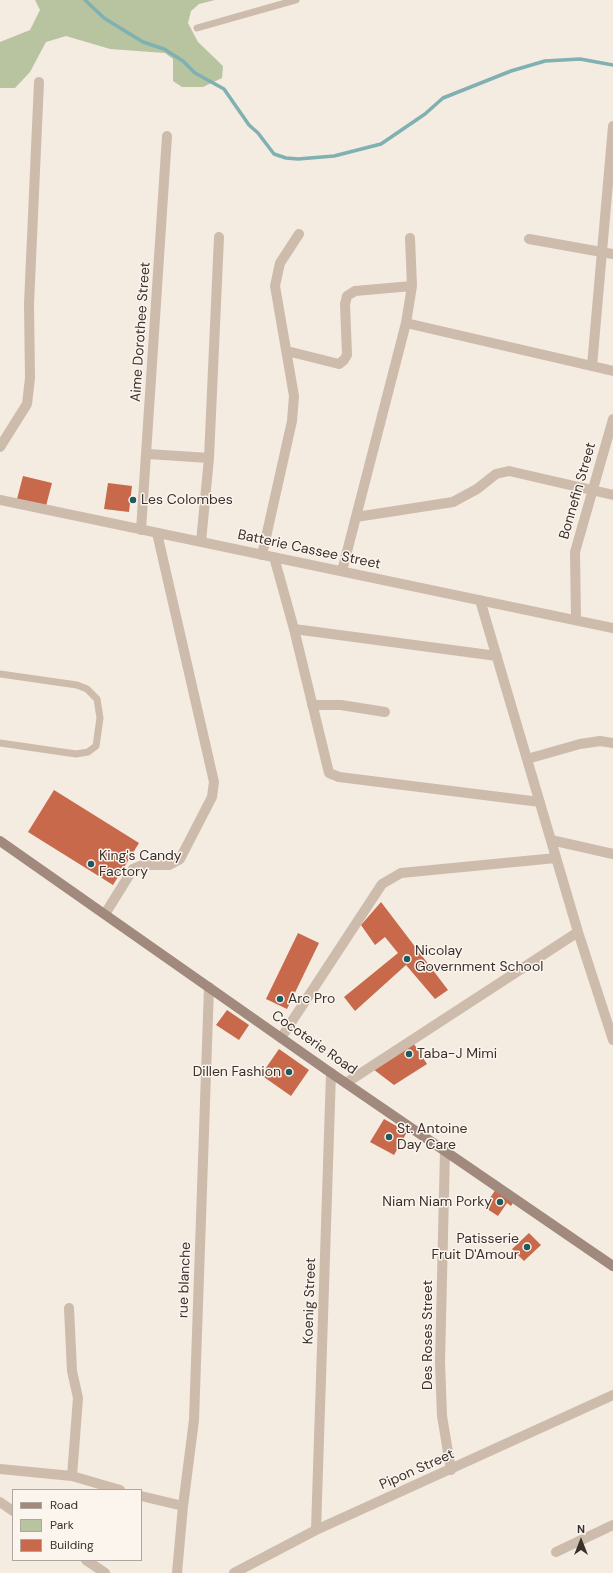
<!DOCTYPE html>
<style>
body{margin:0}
#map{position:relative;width:613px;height:1573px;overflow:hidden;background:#f4ebe1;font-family:"DM Sans",sans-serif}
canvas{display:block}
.legend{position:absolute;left:12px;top:1489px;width:130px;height:72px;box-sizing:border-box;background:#fbf5ee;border:1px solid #aea6a0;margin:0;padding:5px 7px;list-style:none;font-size:12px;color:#3b302b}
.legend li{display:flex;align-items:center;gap:8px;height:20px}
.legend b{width:20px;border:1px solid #aea6a0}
.north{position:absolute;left:561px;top:1521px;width:40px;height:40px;-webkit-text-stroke:3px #fbf5ee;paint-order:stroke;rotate:0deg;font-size:11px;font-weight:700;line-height:16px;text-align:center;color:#3b302b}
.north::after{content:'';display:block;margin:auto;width:14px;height:18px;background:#3b302b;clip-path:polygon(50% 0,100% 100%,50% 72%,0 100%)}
</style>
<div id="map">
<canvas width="613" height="1573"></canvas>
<ul class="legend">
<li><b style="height:5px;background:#a18a7d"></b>Road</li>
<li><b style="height:11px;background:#b8c4a0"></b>Park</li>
<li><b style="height:11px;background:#c8694b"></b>Building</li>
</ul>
<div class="north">N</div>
</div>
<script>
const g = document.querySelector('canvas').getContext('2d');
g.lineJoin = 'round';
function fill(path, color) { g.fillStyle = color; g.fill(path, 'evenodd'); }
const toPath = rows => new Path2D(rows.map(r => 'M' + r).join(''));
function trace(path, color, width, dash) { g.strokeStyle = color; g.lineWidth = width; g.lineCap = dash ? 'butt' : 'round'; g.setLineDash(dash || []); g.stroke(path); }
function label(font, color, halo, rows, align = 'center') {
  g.font = font + ' "DM Sans",sans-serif'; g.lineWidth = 3; g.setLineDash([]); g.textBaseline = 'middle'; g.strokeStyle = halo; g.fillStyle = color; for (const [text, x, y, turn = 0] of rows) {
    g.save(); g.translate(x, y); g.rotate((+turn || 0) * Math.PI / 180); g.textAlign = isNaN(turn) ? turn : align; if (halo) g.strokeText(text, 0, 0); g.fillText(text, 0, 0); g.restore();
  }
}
fill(toPath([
 [35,0,215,0,199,4,191,11,188,23,198,42,223,66,222,78,203,87,182,87,173,81,173,59,165,53,110,49,66,36,46,42,30,72,15,88,0,88,0,42,30,30,40,10]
]), '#b8c4a0');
trace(toPath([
 [85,0,104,18,143,42,164,49,183,61,195,73,224,89,249,125,258,133,274,154,286,158,298,159,334,156,381,144,425,114,443,98,511,71,545,61,580,59,613,65]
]), '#7fb0b2', 3.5);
fill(toPath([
 [23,476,52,483,46,506,17,499],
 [108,483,132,486,129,512,104,509],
 [54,790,139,843,113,885,28,832],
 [381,902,448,990,435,999,406,965,355,1011,344,997,398,953,385,937,375,945,361,925],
 [298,933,319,943,287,1009,266,999],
 [227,1010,249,1025,239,1040,216,1025],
 [414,1044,427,1064,394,1085,373,1069],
 [279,1049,309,1070,291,1096,261,1075],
 [384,1119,407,1132,394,1155,370,1142],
 [496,1189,514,1201,511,1206,507,1203,498,1216,484,1207],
 [529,1233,541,1245,524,1261,512,1249]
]), '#c8694b');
trace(toPath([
 [197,28,296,0],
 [0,674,77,685,87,689,97,699,100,718,96,746,88,752,76,754,0,743]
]), '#cdbbac', 7);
trace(toPath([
 [529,239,613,254],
 [406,323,613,371],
 [287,351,339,364,344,360,347,355,345,304,347,296,355,291,412,286],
 [592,366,613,126],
 [0,447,27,404,30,378,29,304,39,82],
 [148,454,209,458,219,237],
 [0,500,613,628],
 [356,517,453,502,477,489,496,474,509,471,613,495],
 [141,530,167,136],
 [201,542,209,458],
 [262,555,292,421,294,396,275,286,280,263,299,234],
 [274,557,294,629,329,773,339,777,540,802],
 [342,571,406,323,412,286,410,238],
 [480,600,578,932,613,1040],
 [576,620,575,552,613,419],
 [294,629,497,656],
 [312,705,341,705,385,712],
 [527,759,580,744,600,741,613,743],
 [551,840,613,854],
 [105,914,133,869,143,865,169,865,180,859,212,797,214,782,157,533],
 [281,1038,382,884,401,873,556,858],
 [346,1083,578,932],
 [445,1151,440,1362,442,1416,451,1470],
 [69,1308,72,1371,78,1398,72,1476],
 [0,1469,72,1476,120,1490],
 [141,1496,183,1506],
 [0,1502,13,1511],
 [316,1530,331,1073],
 [556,1552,613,1525],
 [86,1560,105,1573],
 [177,1573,183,1506,194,1420,209,987],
 [234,1573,316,1530,613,1395]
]), '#cdbbac', 10);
trace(toPath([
 [0,841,331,1073,613,1266]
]), '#a18a7d', 10);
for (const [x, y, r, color] of [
 [133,500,4,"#1f5a5e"],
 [91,864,4,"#1f5a5e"],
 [407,959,4,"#1f5a5e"],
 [280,999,4,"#1f5a5e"],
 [409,1054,4,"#1f5a5e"],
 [289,1072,4,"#1f5a5e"],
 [389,1137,4,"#1f5a5e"],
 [500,1202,4,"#1f5a5e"],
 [527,1247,4,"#1f5a5e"]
]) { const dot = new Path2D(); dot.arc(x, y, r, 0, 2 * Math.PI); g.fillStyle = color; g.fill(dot); trace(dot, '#fbf5ee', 1.5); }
label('14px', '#3b302b', '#fbf5ee', [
 ["Aime Dorothee Street",141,332,-86],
 ["Bonnefin Street",578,491,-74],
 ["Batterie Cassee Street",309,550,12],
 ["Cocoterie Road",314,1043,35],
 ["rue blanche",185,1280,-88],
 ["Koenig Street",310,1301,-88],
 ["Des Roses Street",428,1335,-90],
 ["Pipon Street",417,1470,-24]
]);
label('14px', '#3b302b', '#fbf5ee', [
 ["Les Colombes",141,500],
 ["King's Candy",99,856],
 ["Factory",99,872],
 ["Nicolay",415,951],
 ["Government School",415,967],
 ["Arc Pro",288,999],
 ["Taba-J Mimi",417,1054],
 ["Dillen Fashion",281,1072,"right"],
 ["St. Antoine",397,1129],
 ["Day Care",397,1145],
 ["Niam Niam Porky",492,1202,"right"],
 ["Patisserie",519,1239,"right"],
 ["Fruit D'Amour",519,1255,"right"]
], 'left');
</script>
